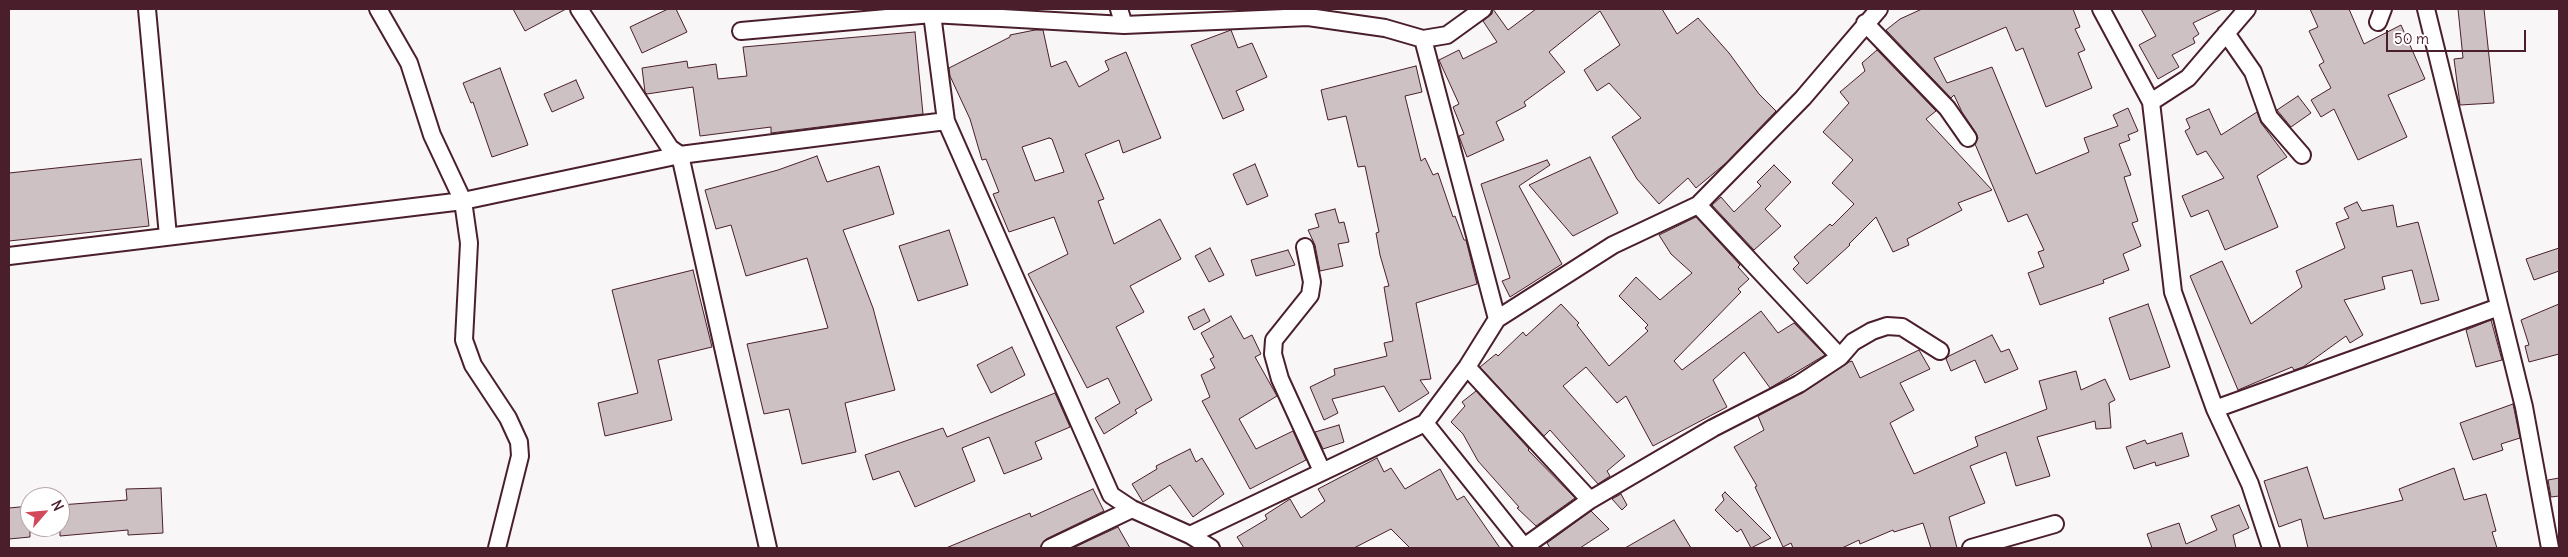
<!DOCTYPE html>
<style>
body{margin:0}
#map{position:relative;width:2568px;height:557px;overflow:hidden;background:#f8f6f7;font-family:Delius,sans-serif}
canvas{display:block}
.frame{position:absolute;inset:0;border:10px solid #4a1f2b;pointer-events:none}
.north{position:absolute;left:20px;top:487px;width:50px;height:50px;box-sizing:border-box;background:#fff;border:1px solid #b7a5aa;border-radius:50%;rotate:63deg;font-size:14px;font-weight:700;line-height:20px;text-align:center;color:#4a1f2b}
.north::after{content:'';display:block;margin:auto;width:18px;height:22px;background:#d1495b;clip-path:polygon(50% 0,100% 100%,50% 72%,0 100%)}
.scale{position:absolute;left:2386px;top:30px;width:140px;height:22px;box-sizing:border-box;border:2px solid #4a1f2b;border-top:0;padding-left:6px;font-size:15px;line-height:18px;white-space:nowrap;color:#4a1f2b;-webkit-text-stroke:4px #fff;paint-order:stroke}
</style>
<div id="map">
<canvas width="2568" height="557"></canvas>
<div class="frame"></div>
<div class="north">N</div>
<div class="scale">50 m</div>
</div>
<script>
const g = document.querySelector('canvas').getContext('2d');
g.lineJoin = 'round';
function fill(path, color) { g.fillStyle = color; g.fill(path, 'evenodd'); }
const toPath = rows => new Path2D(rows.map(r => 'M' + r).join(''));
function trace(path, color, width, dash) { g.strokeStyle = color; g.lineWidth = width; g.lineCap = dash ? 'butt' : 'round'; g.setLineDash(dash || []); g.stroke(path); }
const building = toPath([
 [513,9,566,9,525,31,513,9],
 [668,9,676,9,687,32,642,53,630,27,668,9],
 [1493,9,1508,30,1536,9,1662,9,1677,34,1698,18,1729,53,1759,94,1776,111,1726,163,1696,188,1688,178,1659,204,1637,179,1612,137,1641,118,1609,83,1597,91,1584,70,1620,45,1600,11,1549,52,1565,72,1524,102,1526,106,1496,122,1504,140,1467,157,1459,136,1464,134,1453,107,1459,104,1439,60,1459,50,1463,59,1497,42,1483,21,1492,14,1493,9],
 [1922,9,2073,9,2080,27,2075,29,2085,50,2078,53,2092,88,2046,107,2023,48,2016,51,2006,27,1934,58,1947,83,1992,67,2036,174,2089,152,2084,138,2118,126,2113,115,2128,108,2138,131,2128,135,2130,140,2119,144,2131,175,2124,177,2138,221,2132,223,2141,246,2123,254,2129,270,2103,280,2104,283,2040,305,2028,273,2044,267,2038,252,2044,250,2027,214,2008,222,1975,144,1978,138,1976,133,1962,112,1954,95,1951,98,1886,30,1900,19,1922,9],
 [2141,9,2222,9,2193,23,2199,34,2193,38,2195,43,2172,55,2179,67,2158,79,2139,45,2156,36,2141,9],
 [2310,9,2349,9,2364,44,2401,25,2425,79,2388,95,2407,137,2358,160,2334,109,2321,117,2311,100,2331,88,2319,65,2324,62,2309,31,2318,27,2310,9],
 [2458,9,2484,9,2494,103,2460,105,2454,59,2463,58,2458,9],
 [1035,30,1043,30,1051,67,1066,61,1079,87,1109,70,1105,61,1126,52,1161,138,1123,153,1119,140,1085,154,1104,199,1098,201,1114,244,1160,219,1181,259,1130,286,1144,312,1116,327,1152,400,1135,410,1137,413,1104,434,1095,418,1120,403,1108,378,1087,388,1028,274,1068,254,1054,217,1009,232,993,194,999,192,986,159,982,160,970,119,950,76,949,68,1010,37,1010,35,1035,30],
 [1049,138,1052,139,1064,172,1035,181,1022,147,1049,138],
 [1231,30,1238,48,1252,43,1267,77,1236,91,1244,110,1223,119,1191,45,1231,30],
 [915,32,923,114,771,133,771,127,700,136,693,87,647,94,645,92,642,68,687,61,688,68,716,64,718,79,747,76,743,47,915,32],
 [1877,50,1936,111,1926,119,1992,190,1958,203,1962,210,1907,239,1909,245,1893,252,1876,217,1849,244,1850,245,1807,284,1793,269,1799,263,1794,257,1830,224,1832,226,1854,204,1832,183,1853,160,1823,132,1849,103,1840,92,1865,71,1862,63,1877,50],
 [1416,66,1422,92,1405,96,1421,161,1425,158,1433,175,1438,173,1453,217,1455,216,1464,240,1466,240,1477,284,1416,303,1431,379,1420,380,1429,393,1399,412,1384,386,1332,399,1338,413,1324,420,1310,387,1335,375,1334,369,1387,356,1384,343,1393,341,1384,287,1389,286,1380,255,1376,233,1379,232,1365,166,1358,167,1346,116,1328,120,1321,90,1416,66],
 [500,68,528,145,492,157,473,102,471,103,463,83,500,68],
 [576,80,584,98,552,112,544,94,576,80],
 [2298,96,2311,113,2291,127,2277,110,2298,96],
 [2209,109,2221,135,2257,112,2261,123,2287,157,2257,176,2278,227,2225,250,2208,210,2191,217,2182,196,2224,178,2206,151,2197,155,2185,131,2190,128,2186,119,2209,109],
 [817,156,827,182,879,166,894,214,843,230,873,308,895,390,845,403,856,452,802,464,789,409,764,414,747,344,828,328,807,258,746,276,731,225,716,229,705,190,778,170,817,156],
 [1590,157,1618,213,1573,236,1529,185,1590,157],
 [141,159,149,226,9,241,9,173,141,159],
 [1547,160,1550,165,1519,186,1562,264,1510,297,1502,281,1510,278,1481,184,1547,160],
 [1255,164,1268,196,1247,205,1233,174,1255,164],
 [1774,165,1791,182,1765,209,1781,226,1754,250,1712,205,1721,197,1734,212,1761,186,1757,182,1774,165],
 [2357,202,2362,211,2393,205,2397,227,2418,222,2439,300,2421,304,2412,270,2382,277,2385,289,2344,300,2363,335,2350,343,2346,336,2303,367,2294,370,2292,367,2238,390,2190,276,2222,261,2251,324,2302,287,2296,271,2345,248,2336,223,2349,218,2344,208,2357,202],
 [1335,209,1339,223,1344,222,1349,242,1338,244,1343,266,1320,271,1315,245,1308,230,1319,227,1315,214,1335,209],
 [1696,217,1740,265,1738,267,1749,279,1738,289,1741,292,1674,361,1682,370,1761,311,1778,333,1794,323,1825,355,1770,388,1744,352,1713,380,1727,407,1653,446,1626,396,1617,403,1586,367,1563,386,1625,456,1607,471,1610,476,1598,484,1550,430,1544,436,1480,367,1496,354,1498,356,1523,332,1526,336,1561,304,1579,323,1577,325,1609,366,1648,331,1645,328,1648,325,1619,296,1636,277,1660,300,1692,273,1671,254,1659,235,1696,217],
 [949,230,968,285,918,301,899,246,949,230],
 [1210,248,1224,275,1209,282,1195,256,1210,248],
 [2559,248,2559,271,2534,280,2526,259,2559,248],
 [1288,250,1295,265,1256,276,1251,260,1288,250],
 [693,270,712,347,658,360,672,420,605,436,598,403,638,393,612,290,693,270],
 [2148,304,2170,367,2130,380,2109,318,2148,304],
 [2559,304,2559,354,2529,362,2525,346,2529,345,2521,320,2559,304],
 [1204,309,1210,321,1194,330,1188,317,1204,309],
 [1231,316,1244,339,1252,335,1261,354,1255,357,1277,396,1239,419,1256,449,1293,431,1306,460,1250,489,1202,401,1210,397,1201,375,1215,368,1210,359,1214,357,1201,333,1231,316],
 [2491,320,2502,360,2476,367,2466,330,2491,320],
 [1992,335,2001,352,2009,349,2018,369,1985,383,1975,360,1951,371,1946,359,1949,356,1992,335],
 [1012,347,1025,375,991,393,977,365,1012,347],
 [1919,350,1930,369,1900,383,1914,410,1890,423,1914,474,1978,446,1975,437,2047,409,2039,381,2076,371,2081,390,2105,379,2115,400,2109,403,2111,428,2096,429,2095,421,2037,437,2050,476,2016,486,2006,452,1970,466,1985,503,1949,517,1957,548,1931,548,1923,523,1894,532,1893,530,1860,544,1859,540,1842,548,1793,548,1791,543,1783,547,1755,487,1757,486,1734,447,1764,430,1758,416,1804,392,1849,362,1852,361,1860,378,1919,350],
 [1476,391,1529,449,1528,450,1575,498,1536,526,1517,508,1519,507,1478,461,1463,434,1451,422,1465,406,1462,402,1476,391],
 [1055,393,1070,427,1035,442,1042,459,1004,474,989,437,962,448,975,481,915,507,899,471,873,480,865,455,943,428,947,437,1055,393],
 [2513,404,2520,438,2501,444,2503,450,2473,460,2460,423,2513,404],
 [1339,425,1344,442,1323,449,1315,432,1339,425],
 [2182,433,2189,456,2156,466,2155,462,2134,469,2126,447,2145,440,2147,444,2182,433],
 [1190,449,1196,462,1202,458,1224,494,1193,517,1170,485,1143,502,1132,484,1157,469,1156,466,1190,449],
 [1377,458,1384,472,1391,468,1405,489,1440,469,1457,500,1464,496,1500,548,1410,548,1391,529,1354,548,1244,548,1237,537,1267,519,1265,515,1290,499,1301,518,1325,501,1318,489,1377,458],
 [2307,467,2324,519,2403,500,2399,489,2454,468,2464,500,2486,494,2496,531,2492,532,2497,548,2308,548,2301,519,2279,527,2264,481,2307,467],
 [2559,478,2559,496,2551,497,2548,480,2559,478],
 [161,488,163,533,128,535,128,530,60,536,60,505,127,500,126,489,161,488],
 [1093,489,1104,511,1046,539,1040,548,946,548,1030,513,1031,517,1093,489],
 [1725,492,1771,538,1751,548,1741,529,1737,532,1715,510,1724,500,1722,495,1725,492],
 [1621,494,1627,505,1622,510,1612,499,1621,494],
 [2239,505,2249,528,2233,535,2236,548,2152,548,2147,534,2179,523,2186,544,2217,530,2211,516,2239,505],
 [30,506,30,537,9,539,9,508,30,506],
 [1591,511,1609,529,1580,548,1550,548,1547,543,1591,511],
 [1674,520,1691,548,1625,548,1674,520],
 [1118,527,1130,548,1073,548,1118,527]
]);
fill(building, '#cdc1c4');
trace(building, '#4a1f2b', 1);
const street = toPath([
 [147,9,168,236],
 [378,9,409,63,432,135,463,201,469,243,464,340,473,365,508,418,519,442,520,456,497,548],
 [579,9,670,148,680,155,768,548],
 [1119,9,1124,25],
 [2101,9,2151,102,2173,292,2215,409,2250,484,2271,548],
 [2426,9,2524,407,2550,548],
 [2378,22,2383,9],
 [1865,23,1947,108,1968,138],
 [741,31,932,14,931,9],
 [2226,33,2253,72,2269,117,2302,155],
 [1423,39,1497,319],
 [2151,102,2188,78,2247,9],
 [946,121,1111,495,1132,509,1190,535,1211,548],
 [1305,247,1312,282,1310,295,1274,340,1273,354,1280,379,1322,471],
 [9,256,463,201,680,155,946,121,932,14,1124,25,1308,17,1385,28,1423,39,1447,35,1483,9],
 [1840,357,1853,342,1872,331,1887,326,1902,327,1940,351],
 [1467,367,1590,500],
 [2215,409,2499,307],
 [1425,423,1525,548],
 [1190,535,1425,423,1467,367,1497,319,1613,245,1698,205,1803,98,1879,9],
 [1524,547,1590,500,1713,428,1799,384,1840,357,1698,205],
 [1050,548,1132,509],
 [1971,548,2055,524]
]);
trace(street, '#4a1f2b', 20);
trace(street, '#fff', 16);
</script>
